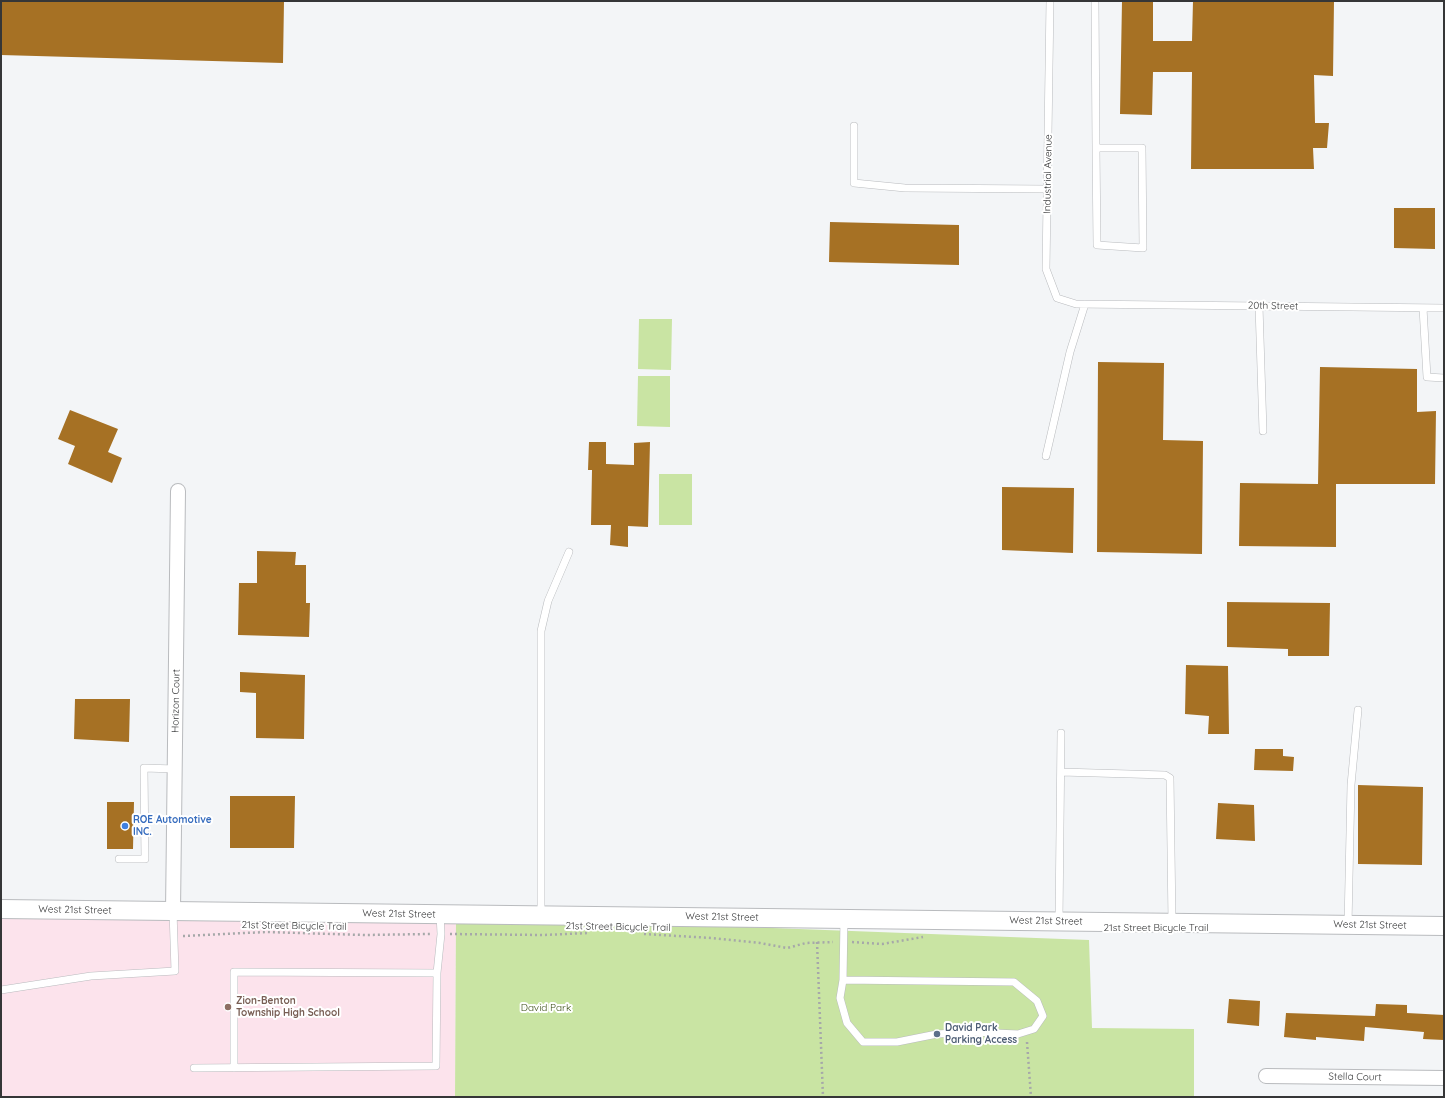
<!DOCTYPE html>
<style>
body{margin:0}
#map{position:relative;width:1445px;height:1098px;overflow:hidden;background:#f3f5f7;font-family:Quicksand,sans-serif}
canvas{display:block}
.frame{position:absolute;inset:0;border:2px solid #353637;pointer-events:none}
</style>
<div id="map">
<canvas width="1445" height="1098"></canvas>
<div class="frame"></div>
</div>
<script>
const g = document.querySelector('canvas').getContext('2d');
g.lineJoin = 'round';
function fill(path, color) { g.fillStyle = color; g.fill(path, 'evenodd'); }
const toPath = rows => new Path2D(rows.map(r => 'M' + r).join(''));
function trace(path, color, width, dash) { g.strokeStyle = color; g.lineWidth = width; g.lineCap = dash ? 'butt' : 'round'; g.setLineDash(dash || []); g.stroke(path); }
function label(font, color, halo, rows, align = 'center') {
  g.font = font + ' Quicksand,sans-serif'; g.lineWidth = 4; g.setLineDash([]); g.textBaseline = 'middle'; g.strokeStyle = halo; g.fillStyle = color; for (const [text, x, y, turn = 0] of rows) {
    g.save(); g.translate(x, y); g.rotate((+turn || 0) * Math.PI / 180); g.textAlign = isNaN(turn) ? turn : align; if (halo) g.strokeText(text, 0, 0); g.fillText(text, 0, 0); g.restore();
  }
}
fill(toPath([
 [1,915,456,916,455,1097,1,1097]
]), '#fce3ec');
fill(toPath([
 [639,319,672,319,671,370,638,369],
 [638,376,670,376,670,427,637,426],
 [659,474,692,474,692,525,659,525],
 [456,916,1089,940,1092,1028,1194,1029,1194,1097,455,1097]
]), '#c9e4a3');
fill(toPath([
 [1,1,284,1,283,63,1,55],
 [1122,1,1153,1,1153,41,1192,41,1193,1,1334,1,1333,76,1314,75,1315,123,1329,123,1327,148,1313,148,1314,169,1191,169,1192,72,1153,72,1152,115,1120,114],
 [1394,208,1435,208,1435,249,1394,248],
 [830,222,959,225,959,265,829,262],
 [1098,362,1164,363,1163,440,1203,441,1202,554,1097,552],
 [1320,367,1417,369,1417,412,1436,411,1435,484,1336,484,1336,547,1239,546,1240,483,1318,484],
 [70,410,118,429,108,452,122,458,112,483,68,464,75,446,58,439],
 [589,442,606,442,606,464,634,465,634,443,650,442,648,527,628,526,628,547,610,545,611,525,591,525,592,470,588,470],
 [1002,487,1074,488,1073,553,1002,550],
 [257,551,296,552,295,565,306,565,306,603,310,603,309,637,238,635,239,583,257,583],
 [1227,602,1330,603,1329,656,1288,656,1288,649,1227,647],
 [1186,665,1228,666,1229,734,1208,734,1209,716,1185,714],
 [240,672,305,675,304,739,256,738,256,693,240,692],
 [75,699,130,699,129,742,74,739],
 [1255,749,1283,749,1283,756,1294,757,1293,771,1254,770],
 [1358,785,1423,787,1422,865,1358,864],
 [230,796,295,796,294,848,230,848],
 [107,802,134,802,133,849,107,849],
 [1218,803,1254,805,1255,841,1216,839],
 [1229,999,1260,1001,1259,1026,1227,1023],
 [1376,1004,1407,1005,1407,1013,1444,1015,1444,1040,1423,1039,1424,1032,1365,1027,1364,1041,1316,1037,1316,1040,1284,1037,1286,1013,1375,1016]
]), '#a67124');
const service = toPath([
 [1050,1,1046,269,1057,298,1076,304,1444,308],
 [1095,1,1096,148,1097,245,1143,248,1142,148,1096,148],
 [854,126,854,183,905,188,1047,189],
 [1259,306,1263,431],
 [1423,308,1427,377,1444,378],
 [1046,456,1070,352,1085,304],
 [1061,772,1165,775,1170,778,1172,922],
 [119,859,145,859,144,768,175,769],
 [541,915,541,631,548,601,569,552],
 [1059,921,1061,733],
 [1348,925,1351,785,1358,710],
 [437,973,441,934,440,914],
 [843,980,840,998,847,1023,863,1042,897,1042,937,1034,972,1032,1018,1034,1034,1029,1043,1016,1037,1001,1014,982,843,980,844,919],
 [1,990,91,976,175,971,173,911],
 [194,1068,436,1066,437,973,234,972,234,1068]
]);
const minor = toPath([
 [173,911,178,491],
 [1266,1076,1444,1078]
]);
const tertiary = toPath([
 [1,909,1444,926]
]);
trace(service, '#b9bbbe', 8);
trace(minor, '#b9bbbe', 16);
trace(tertiary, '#b9bbbe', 20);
trace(toPath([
 [450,934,543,935,589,933],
 [644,934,712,938,760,943,787,948,806,943,833,942],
 [183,936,266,932,365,935,431,934],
 [817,942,823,1097],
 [852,942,882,944,923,937],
 [1027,1042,1031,1097]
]), '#a6a8a9', 2.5, [2, 3]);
trace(service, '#fff', 7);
trace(minor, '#fff', 14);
trace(tertiary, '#fff', 18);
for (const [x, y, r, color] of [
 [125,826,4,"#3f7fe0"],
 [228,1007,4,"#8d6e63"],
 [937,1034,4,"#5c6f8a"]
]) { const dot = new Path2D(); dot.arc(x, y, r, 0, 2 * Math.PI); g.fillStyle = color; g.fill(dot); trace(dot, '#fff', 1.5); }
label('10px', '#353637', '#fff', [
 ["Industrial Avenue",1048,174,-89],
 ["20th Street",1273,306,1],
 ["Horizon Court",176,701,-89],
 ["West 21st Street",75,910,1],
 ["West 21st Street",399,914,1],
 ["West 21st Street",722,917,1],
 ["West 21st Street",1046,921,1],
 ["West 21st Street",1370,925,1],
 ["21st Street Bicycle Trail",294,926,1],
 ["21st Street Bicycle Trail",618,927,1],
 ["21st Street Bicycle Trail",1156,928],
 ["Stella Court",1355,1077,1]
]);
label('bold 10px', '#366cbe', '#fff', [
 ["ROE Automotive",133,820],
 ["INC.",133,832]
], 'left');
label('bold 10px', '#785e54', '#fff', [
 ["Zion-Benton",236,1001],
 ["Township High School",236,1013]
], 'left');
label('10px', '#384c12', '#fff', [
 ["David Park",546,1008]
]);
label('bold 10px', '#4e5e75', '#fff', [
 ["David Park",945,1028],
 ["Parking Access",945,1040]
], 'left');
</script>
